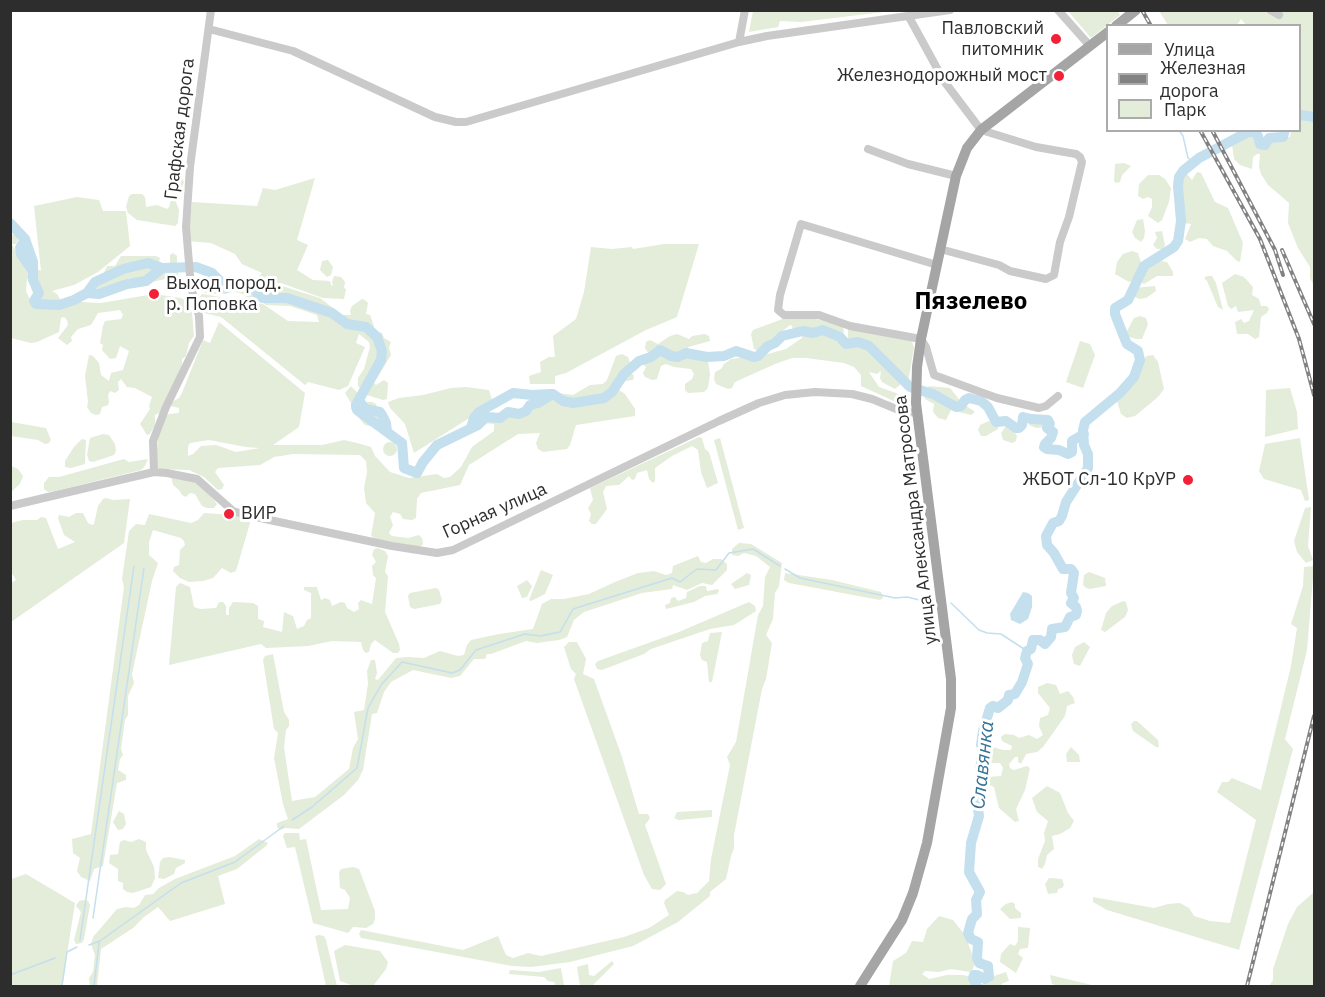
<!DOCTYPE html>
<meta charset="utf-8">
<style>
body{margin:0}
#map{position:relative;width:1325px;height:997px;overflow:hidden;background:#fff;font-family:"IBM Plex Sans",sans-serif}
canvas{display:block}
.frame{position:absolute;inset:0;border:12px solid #2d2d2d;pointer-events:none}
.legend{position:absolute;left:1106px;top:24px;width:195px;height:108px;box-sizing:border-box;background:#fff;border:2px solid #ababab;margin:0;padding:8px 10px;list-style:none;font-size:18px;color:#2d2d2d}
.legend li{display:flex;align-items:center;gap:12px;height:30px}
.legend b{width:30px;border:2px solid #ababab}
</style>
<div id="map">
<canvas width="1325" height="997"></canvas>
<div class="frame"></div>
<ul class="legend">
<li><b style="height:8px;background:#a5a5a5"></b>Улица</li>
<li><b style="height:8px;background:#828282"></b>Железная дорога</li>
<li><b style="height:16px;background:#e4ecda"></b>Парк</li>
</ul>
</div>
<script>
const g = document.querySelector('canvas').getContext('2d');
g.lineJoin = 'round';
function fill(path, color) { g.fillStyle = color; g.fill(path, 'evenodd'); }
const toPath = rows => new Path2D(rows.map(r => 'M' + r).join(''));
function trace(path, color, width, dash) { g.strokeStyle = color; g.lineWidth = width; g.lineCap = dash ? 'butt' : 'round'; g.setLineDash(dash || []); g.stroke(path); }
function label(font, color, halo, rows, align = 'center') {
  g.font = font + ' "IBM Plex Sans",sans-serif'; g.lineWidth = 6; g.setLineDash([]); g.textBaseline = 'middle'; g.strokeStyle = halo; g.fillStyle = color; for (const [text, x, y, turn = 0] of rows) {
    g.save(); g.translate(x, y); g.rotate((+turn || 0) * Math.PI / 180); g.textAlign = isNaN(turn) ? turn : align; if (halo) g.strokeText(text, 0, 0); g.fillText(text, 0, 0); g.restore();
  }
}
fill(toPath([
 [753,11,753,10,892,11,801,22,780,21,778,27,749,32],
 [1068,11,1118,11,1120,15,1091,38],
 [1159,11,1263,11,1278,18,1283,11,1314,11,1314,114,1300,113,1300,26,1246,25,1241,19,1237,25,1168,25],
 [1300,118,1314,120,1314,286,1310,278,1310,267,1298,248,1288,223,1289,203,1268,185,1261,174,1259,167,1260,154,1257,154,1253,157,1252,169,1240,165,1234,159,1232,145,1250,135,1254,135,1257,138,1259,147,1261,149,1266,149,1269,146,1267,141,1290,137,1291,131,1300,130],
 [1124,163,1131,166,1122,175,1120,182,1116,183,1114,181,1115,164],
 [1185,172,1192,180,1197,172,1201,173,1215,202,1228,208,1243,243,1240,262,1237,261,1227,251,1213,246,1207,239,1199,238,1190,242,1185,239,1191,224,1184,223,1180,180],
 [1148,175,1159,175,1165,179,1171,188,1169,202,1162,220,1158,223,1148,216,1152,207,1152,199,1148,197,1143,199,1138,196,1139,184],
 [315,178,297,240,308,245,297,270,313,280,330,281,331,285,333,286,332,282,334,276,341,277,345,282,344,288,346,289,344,299,323,298,281,283,267,284,256,280,262,273,242,264,235,254,211,243,188,241,192,202,257,206,263,188,275,190],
 [177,179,182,179,184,182,176,202,179,210,178,223,175,226,137,220,128,213,126,207,129,196,132,194,142,194,145,197,146,207,157,205,167,209,169,207],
 [77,197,99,200,103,211,126,211,130,246,98,272,74,285,52,291,57,294,61,301,101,303,154,294,181,298,187,301,192,313,194,336,189,343,186,356,182,359,182,364,165,410,155,415,155,425,150,434,147,435,140,424,150,409,149,406,152,397,135,388,127,387,121,379,118,382,119,390,115,393,110,391,108,395,109,402,108,405,102,407,100,414,96,415,91,413,87,407,88,402,85,376,89,355,93,356,99,363,101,375,109,381,111,373,123,370,129,351,120,346,116,358,110,359,102,350,103,345,100,343,103,326,105,321,121,319,123,315,120,310,98,313,91,325,78,329,71,337,72,341,67,345,58,338,68,325,67,320,64,317,61,318,59,332,37,342,31,343,11,338,11,237,12,234,18,236,18,240,16,244,12,244,17,254,24,248,30,248,34,255,37,269,41,271,34,206],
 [27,279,29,280,33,293,37,294,36,300,39,302,43,301,46,305,43,307,31,302,26,291],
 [1143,219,1145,231,1144,238,1141,242,1135,238,1132,232,1137,220],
 [1162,231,1165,245,1163,249,1157,249,1153,245,1157,238,1155,232],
 [664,244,699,244,677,317,646,330,566,373,555,376,555,384,530,384,529,376,541,372,540,362,549,357,555,357,553,336,576,319,584,292,591,247,612,249,632,247,633,249],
 [1132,251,1138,253,1142,266,1149,269,1161,261,1167,262,1173,272,1173,276,1157,276,1144,284,1137,280,1129,282,1115,274,1117,262,1123,254],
 [173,253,177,256,177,269,181,284,177,292,172,292,170,285,165,279,143,284,138,279,130,278,123,280,120,287,101,292,97,288,107,266,115,266,121,256,156,256,160,258,158,267,161,268,170,263,170,255],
 [328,260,333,267,331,275,327,277,320,270,322,261],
 [1235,274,1244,277,1253,287,1252,295,1259,299,1261,306,1267,306,1269,309,1267,313,1261,317,1259,337,1255,339,1248,334,1237,334,1235,322,1241,319,1244,323,1249,321,1254,310,1238,312,1236,306,1231,309,1228,306,1222,283],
 [1207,276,1212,276,1216,283,1223,310,1218,307,1207,281,1204,278],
 [235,279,250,287,258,283,269,286,282,286,320,298,342,315,351,315,350,311,352,306,362,299,365,300,368,303,366,314,370,315,374,326,373,331,382,333,384,338,391,342,389,347,391,355,374,383,376,385,384,380,388,383,387,399,383,400,367,395,358,386,358,378,364,369,370,347,369,342,359,334,356,343,365,347,348,386,339,390,308,382,305,385,221,317,200,312,196,302,202,294,263,304,288,321,319,322,317,315,290,306,266,305,259,300,252,301,243,294,229,290,226,294,220,294,205,293,205,287,215,282,221,284,226,280],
 [1155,286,1156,291,1146,298,1139,299,1133,296,1134,288],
 [1140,316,1146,318,1148,324,1142,339,1136,339,1127,336,1127,331,1134,318],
 [802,317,829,321,843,327,844,332,839,337,839,340,846,345,860,345,862,343,861,340,857,339,848,340,848,329,912,341,914,348,908,382,905,385,901,384,895,389,882,382,880,378,881,371,877,374,869,372,879,387,896,393,900,395,900,400,896,402,861,386,861,375,854,367,844,363,806,358,792,358,775,364,735,382,732,388,728,389,716,384,714,379,715,372,721,369,724,364,731,359,764,355,786,349,802,338,803,333,802,331,793,330,792,326,790,325,759,351,754,349,751,334,753,330,785,318],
 [219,322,305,393,299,427,273,445,322,445,344,440,357,443,371,447,375,456,390,472,409,478,437,474,444,478,450,477,461,467,472,447,494,431,494,424,483,423,481,420,483,416,511,417,523,414,558,393,573,395,590,385,603,384,607,380,616,356,622,354,628,357,630,363,628,369,634,376,633,380,617,382,616,388,625,394,635,409,635,416,576,425,570,445,567,449,543,452,538,449,536,443,540,433,518,434,469,465,460,485,421,493,417,499,416,518,412,520,403,519,400,514,393,512,390,517,393,525,389,533,392,536,408,538,419,535,422,538,423,544,420,547,376,539,371,536,375,513,366,503,364,488,367,472,366,461,360,455,293,454,274,457,260,465,218,468,215,472,224,485,222,489,218,490,204,477,189,470,159,469,156,464,158,436,163,418,169,414,179,413,179,408,171,406,172,402,179,398,182,393,203,340,210,343],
 [209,440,246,447,260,448,236,452,216,445,201,446,193,454,188,456,188,446,190,443],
 [677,334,689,339,692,336,705,334,709,336,710,341,688,347,687,351,699,352,708,361,710,374,708,388,704,392,688,393,685,390,685,384,692,379,694,374,691,369,674,367,666,364,661,366,657,379,652,380,645,377,643,373,646,367,643,364,644,360,648,358,649,354,645,348,646,342,650,340,658,344,670,336],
 [1080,341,1090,344,1095,355,1083,388,1066,382],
 [1153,355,1158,362,1164,389,1158,397,1135,416,1127,418,1121,414,1117,401,1135,380,1146,356],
 [351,386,366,402,372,402,376,404,379,415,387,424,384,426,374,423,370,426,365,425,351,409,351,403,345,393],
 [929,386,950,388,963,404,974,411,974,413,971,415,951,410,946,420,938,418,933,412,934,404,925,399,923,395],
 [466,387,489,390,493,403,414,453,405,424,390,408,388,402,399,398,423,395,451,388],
 [1290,388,1297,412,1298,429,1265,437,1266,390],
 [1031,416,1039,417,1047,421,1046,427,1036,428,1029,425],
 [989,421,998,426,998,429,986,436,981,436,978,430,980,425],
 [11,422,46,428,51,440,49,443,45,444,38,440,11,436],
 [1006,426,1013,430,1017,436,1016,441,1012,443,1003,440,1001,433],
 [103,434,109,435,115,444,116,451,114,455,93,462,89,461,87,455,90,438],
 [699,437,702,438,705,449,709,452,718,483,707,488,701,472,698,450,692,446,672,456,655,468,655,481,653,483,649,479,647,470,637,473,635,479,632,480,629,476,619,485,606,486,603,492,607,509,596,524,592,524,589,521,591,514,588,508,593,500,590,488],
 [720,438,744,528,738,530,714,440],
 [1300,438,1309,500,1305,501,1301,490,1264,479,1259,471,1265,444],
 [82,439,86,440,85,464,71,468,65,467,65,461,74,447],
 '383 449a7 7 0 1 1 14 0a7 7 0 1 1-14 0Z',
 [124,459,129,462,148,459,145,466,141,470,55,491,48,492,44,489,44,483,49,477,59,477],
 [11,466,18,469,23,476,20,484,11,492],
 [171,476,193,481,205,489,217,504,214,508,207,508,202,506,195,494,190,493,186,497,182,495,179,490,173,485],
 [106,498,113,500,130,499,124,543,11,622,10,584,16,580,11,572,11,523,23,520,37,520,41,517,46,518,58,549,75,542,64,535,58,518,59,515,69,517,76,513,83,513,88,523,92,525,94,524,98,506,103,499],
 [1311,507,1308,546,1313,560,1306,563,1297,552,1294,541,1305,508],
 [204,513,232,515,248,519,250,523,236,571,231,573,222,568,213,578,203,581,189,582,180,578,173,571,174,567,179,565,180,550,185,545,184,541,181,538,153,530,149,542,149,555,158,563,152,581,132,674,134,683,128,696,128,715,125,720,121,749,123,755,120,759,118,770,126,775,126,780,117,783,103,866,94,869,90,881,81,877,77,871,80,858,73,853,72,839,91,834,124,587,122,579,129,531,136,524,145,525,149,514,191,523,198,520],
 [739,543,751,544,782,563,779,586,775,593,773,619,766,635,772,643,766,679,762,689,734,835,734,848,731,856,726,879,710,892,710,896,678,922,633,946,570,962,531,967,512,966,361,938,359,934,361,930,463,950,498,936,506,955,513,958,528,953,541,956,624,937,649,928,669,915,664,903,665,900,677,891,683,892,688,895,697,893,709,881,711,859,730,765,727,757,736,742,758,615,763,606,765,577,770,567,756,556,744,553,738,556,732,555,732,549],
 [378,548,385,551,388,556,385,572,388,576,385,612,399,644,400,650,398,653,393,653,375,640,371,644,369,652,366,653,363,650,361,642,332,641,308,646,266,648,261,644,169,665,176,587,180,583,190,587,194,607,200,609,216,608,219,602,223,602,226,606,226,615,229,615,229,608,233,602,253,603,258,606,258,619,264,621,263,627,282,632,284,612,293,616,297,629,304,626,307,620,311,618,311,593,304,590,304,587,317,587,321,600,325,598,330,600,332,606,341,602,345,603,347,608,354,612,359,609,358,603,361,600,372,604,376,578,373,575,372,566,376,562,372,555,374,549],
 [698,556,701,562,706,563,713,559,721,559,727,564,727,570,712,585,702,583,687,590,673,585,672,589,642,593,584,612,574,620,567,637,559,640,537,643,526,641,491,654,487,654,485,659,474,659,460,676,451,678,413,670,391,682,384,692,377,713,372,714,363,770,358,780,344,795,299,829,285,828,280,830,277,827,277,823,288,819,283,804,274,758,278,733,274,729,263,660,265,656,273,654,284,712,289,720,289,726,286,730,284,747,292,801,315,797,349,769,353,748,358,739,354,712,364,710,368,684,367,671,371,660,375,660,377,673,375,679,378,680,396,658,408,657,424,658,440,651,458,656,464,655,467,645,471,640,499,634,533,629,542,604,551,599,564,599,589,594,615,582,638,573,654,571,666,575,672,573,673,566],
 [1314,566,1307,650,1285,739,1293,749,1239,950,1107,910,1093,902,1093,897,1154,908,1168,904,1180,903,1189,908,1194,916,1210,921,1230,923,1256,820,1217,792,1222,782,1228,782,1232,778,1261,790,1291,666,1297,628,1291,624,1303,586,1304,567],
 [541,570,553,575,545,594,531,601,529,600],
 [1089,572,1105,578,1106,586,1090,589,1086,588,1083,585,1084,575],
 [747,573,751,575,749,585,735,589,731,584],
 [785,573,832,580,881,592,883,598,880,600,789,583,784,580],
 [527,580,532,586,527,597,522,598,517,586],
 [700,586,706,586,707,591,718,589,719,591,717,594,705,596,694,602,666,609,665,605,670,603,671,598,675,597,678,601,686,598,687,592],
 [436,588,439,590,442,600,440,604,414,609,410,607,408,596,410,593],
 [1123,601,1126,602,1128,610,1125,617,1105,632,1101,630,1106,613,1112,606],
 [749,602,755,606,756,611,734,625,710,629,651,649,644,654,602,670,597,669,595,664,598,661,679,632],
 [722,632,712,682,709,682,707,662,702,660,700,655,702,643,708,641,710,633],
 [569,642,577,642,586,659,583,674,594,679,622,757,639,814,648,814,650,818,645,825,666,884,660,890,652,889,644,875,574,679,576,674,571,669,564,647],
 [1084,642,1090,647,1080,666,1074,664,1072,655,1075,647],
 [1047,683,1056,685,1060,694,1068,691,1073,697,1075,703,1067,706,1065,716,1043,747,1037,752,1026,754,1021,764,1018,762,1018,757,1015,757,1009,764,1010,768,1014,770,1027,766,1030,768,1025,790,1016,809,1019,821,1015,822,999,808,994,787,987,784,986,780,988,777,1001,776,1003,768,1000,763,990,763,988,759,989,751,993,747,1003,750,1011,750,1012,746,1002,741,1001,737,1005,734,1014,735,1019,738,1029,735,1037,739,1043,735,1039,726,1040,718,1048,715,1050,708,1038,693,1038,687],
 [1134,721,1137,721,1158,740,1159,747,1156,747,1133,731,1131,724],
 [1071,747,1079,755,1080,762,1067,762,1066,754],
 [1047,786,1060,793,1068,813,1074,821,1070,828,1060,834,1052,836,1054,849,1047,855,1045,864,1042,869,1038,867,1038,859,1045,841,1044,833,1048,821,1037,812,1032,798],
 [712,810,712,817,679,820,674,818,677,812],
 [119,811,124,814,126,824,123,829,118,830,113,822],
 [285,833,299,833,300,840,306,839,321,910,348,909,350,898,345,890,340,888,339,872,341,869,353,867,359,869,375,911,375,919,373,924,366,928,353,927,348,933,313,923,295,847,287,848,283,836],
 [139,839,146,842,146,850,154,867,155,878,151,887,133,893,127,892,123,889,123,883,118,881,118,869,109,863,110,855,118,854,120,842,124,840,131,842],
 [259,839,268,843,266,846,237,869,218,876,225,904,170,921,158,907,144,917,133,928,101,949,97,986,90,986,89,978,93,972,95,955,91,944,93,937,117,909,126,907,134,908,139,905,145,895,153,894,159,888,175,879,235,856],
 [169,857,185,860,185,863,176,868,174,874,164,879,158,878,160,862,163,858],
 [26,874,75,903,62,986,11,986,11,879],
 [1049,878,1062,879,1064,885,1062,888,1058,889,1057,893,1048,894,1045,884],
 [1314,892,1314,986,1269,986,1273,980,1273,969,1288,924,1297,907],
 [83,900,88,901,90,905,84,939,82,943,76,944,74,940,81,912,76,906,79,901],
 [1012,902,1015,904,1015,908,1021,913,1021,918,1010,919,1000,909,1006,904],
 [939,916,953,920,965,935,975,962,973,969,970,972,951,969,939,972,925,971,922,974,929,979,947,975,963,975,970,977,974,984,986,984,991,982,994,976,1006,972,1009,981,1003,983,1000,986,889,986,893,961,906,953,912,941,923,942,927,929],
 [1018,927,1030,928,1028,948,1020,949,1018,954,1023,958,1016,973,1000,962,1001,954,1007,947,1010,944,1015,946,1018,941],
 [319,935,324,936,326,940,337,986,326,986,315,936],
 [345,945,380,951,388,962,386,969,373,986,354,986,340,981,334,951],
 [612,961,614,964,593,985,580,986,577,967,588,964,589,975,594,976],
 [561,968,564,986,556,986,554,982,548,981,544,977,509,974,510,970,539,972],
 [1050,975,1096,986,1059,986,1052,984]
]), '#e4ecda');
fill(toPath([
 [1023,592,1028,593,1032,596,1032,607,1028,619,1020,624,1011,620,1010,614]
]), '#c4dfee');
trace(toPath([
 [1179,130,1183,136,1188,158,1194,162],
 [785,569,800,578,895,598,907,597,932,603],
 [951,603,979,630,987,633,1001,634,1027,651],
 [292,820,312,807,357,768,368,708,381,685,402,662,452,673,460,670,476,650,525,634,540,636,560,632,573,609,672,578,680,582,697,569,716,570,729,553,753,549,780,566],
 [93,918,144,568],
 [80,940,134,566],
 [89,945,100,941,181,883,235,862,284,826],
 [10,975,55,958],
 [62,986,67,952,77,947],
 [94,986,99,943]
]), '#c4dfee', 1.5);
trace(toPath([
 [1300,115,1314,117],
 [10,223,25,239,20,248,21,254,33,271,33,280,39,293,34,301,36,304,59,305,74,300,87,293,95,282,123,269,148,263,162,268,196,267,212,273,227,288,244,283,250,284,256,289,258,296,263,298,287,298,332,313,347,324,366,327,377,337,382,351,381,360,356,405,357,410,402,443,404,468,417,473,423,462,437,445,478,425,486,417,500,418,508,412,519,414,526,411,530,405,538,403,553,394,563,401,573,403,604,398,612,392,624,374,639,361,651,357,660,350,671,356,678,357,686,353,707,357,724,356,736,351,754,357,758,356,768,346,775,343,782,336,803,331,813,333,823,330,840,337,846,344,858,342,869,346,910,387,933,394,956,407,961,406,965,400,969,398,981,401,988,407,996,422,1006,421,1016,428,1019,428,1022,425,1023,417,1031,419,1048,420,1050,424,1047,428,1053,432,1051,438,1045,444,1044,447,1047,449,1059,450,1068,454,1072,452,1072,441,1084,434],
 [25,239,33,262,33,271],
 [87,293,99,294,127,284,146,281,162,268],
 [360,402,365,409,380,412,382,415,386,423,387,431],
 [471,428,474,418,479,412,513,393,532,395,551,394],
 [977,986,973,978,974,975,977,975,985,979,989,977,988,966,979,963,977,958,978,942,971,939,968,933,972,919,977,914,976,900,980,892,969,872,971,843,979,816,977,800,981,793,980,788,982,780,980,770,983,750,981,745,983,731,990,708,993,706,998,708,1008,700,1009,695,1015,694,1022,682,1028,664,1025,658,1027,651,1031,649,1033,640,1040,640,1045,644,1051,637,1052,629,1065,627,1070,617,1076,615,1077,611,1076,607,1071,603,1074,598,1071,593,1074,573,1071,569,1063,569,1054,553,1047,545,1046,536,1053,523,1059,521,1062,516,1066,502,1088,468,1088,454,1084,445,1083,430,1085,422,1120,393,1134,377,1140,360,1138,351,1127,344,1124,337,1115,314,1115,308,1128,300,1144,266,1174,247,1178,241,1181,221,1178,186,1179,177,1183,171,1199,158,1248,132,1255,132,1258,136,1260,144,1265,145,1269,138,1283,137,1285,130]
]), '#c4dfee', 10);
trace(toPath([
 [1058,10,1090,46],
 [1270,10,1279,15],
 [909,17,944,81,981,130,1036,147,1076,154,1080,157,1082,162,1069,217,1060,242,1054,275,1046,279,1010,271,999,265,940,249],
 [209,29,293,51,435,117,456,122,466,122,739,42,767,36,950,10],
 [739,42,745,10],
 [868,149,908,164,956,176],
 [937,265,801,224,780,295,778,310,784,315,819,315,850,326,921,339,926,347,934,375,997,398,1039,408,1046,406,1058,396],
 [154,472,153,441,166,407,200,337,199,316,191,287,186,227,190,167,211,10],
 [10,506,124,479,154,472,167,473,197,479,233,511,246,515,392,546,437,553,453,550,719,421,759,403,785,395,815,392,852,394,872,399,901,411,916,413]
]), '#cacaca', 8);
trace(toPath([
 [1116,26,1136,10],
 [860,986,902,920,913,893,927,843,951,708,951,679,916,403,917,367,921,339,956,176,967,148,981,130,1108,32]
]), '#a5a5a5', 10);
const rail = toPath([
 [1142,10,1151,26],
 [1200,130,1260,239,1299,339,1314,395],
 [1212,130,1275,250,1283,275],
 [1282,250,1314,324],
 [1247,986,1314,716]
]);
trace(rail, '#828282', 4);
trace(rail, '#fff', 1.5, [4.5]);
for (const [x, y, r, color] of [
 [1056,39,6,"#f32137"],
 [1059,76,6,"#f32137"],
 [154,294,6,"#f32137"],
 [1188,480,6,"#f32137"],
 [229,514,6,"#f32137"]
]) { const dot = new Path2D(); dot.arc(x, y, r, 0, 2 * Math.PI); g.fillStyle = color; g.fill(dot); trace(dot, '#fff', 2); }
label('18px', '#2d2d2d', '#fff', [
 ["Павловский",1044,29],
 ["питомник",1044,50],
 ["Железнодорожный мост",1047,76],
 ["Выход пород.",166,284,"left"],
 ["р. Поповка",166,305,"left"],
 ["ЖБОТ Сл-10 КрУР",1176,480],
 ["ВИР",241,514,"left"]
], 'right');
label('18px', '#2d2d2d', '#fff', [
 ["Графская дорога",180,129,-83],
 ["Горная улица",495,511,-24],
 ["улица Александра Матросова",916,520,-97]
]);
label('italic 20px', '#357496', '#fff', [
 ["Славянка",983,765,-84]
]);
label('bold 24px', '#000', '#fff', [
 ["Пязелево",971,302]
]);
</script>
